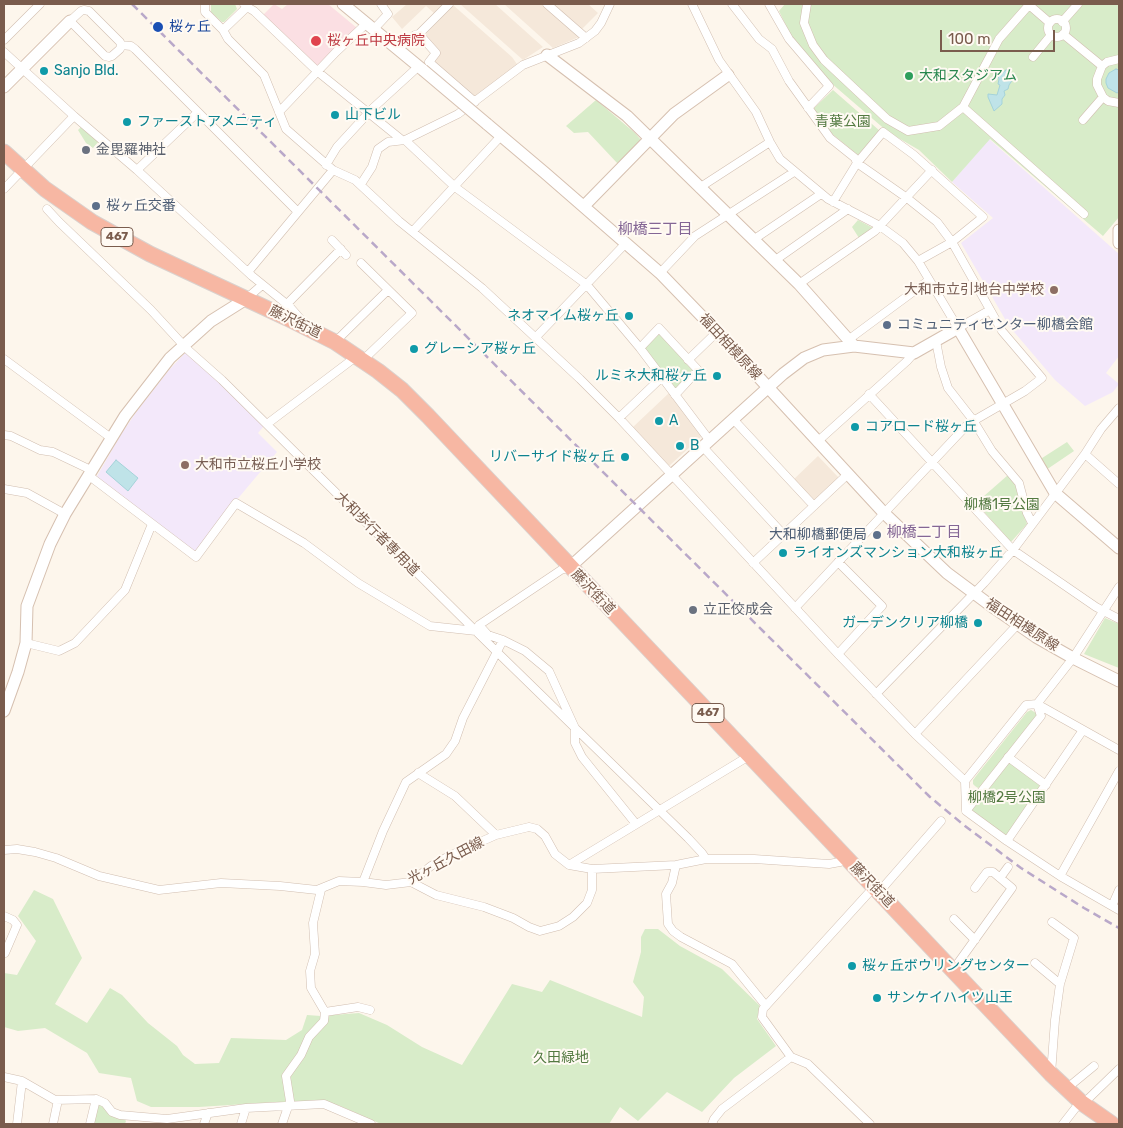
<!DOCTYPE html>
<meta charset="utf-8">
<style>
body{margin:0}
#map{position:relative;width:1123px;height:1128px;overflow:hidden;background:#fdf6ec;font-family:Rubik,sans-serif}
canvas{display:block}
.frame{position:absolute;inset:0;border:5px solid #7a5c4d;pointer-events:none}
.scale{position:absolute;left:940px;top:30px;width:115px;height:22px;box-sizing:border-box;border:2px solid #7a5c4d;border-top:0;padding-left:6px;font-size:15px;line-height:18px;white-space:nowrap;color:#7a5c4d;-webkit-text-stroke:4px #fffaf3;paint-order:stroke}
</style>
<div id="map">
<canvas width="1123" height="1128"></canvas>
<div class="frame"></div>
<div class="scale">100 m</div>
</div>
<script>
const g = document.querySelector('canvas').getContext('2d');
g.lineJoin = 'round';
function fill(path, color) { g.fillStyle = color; g.fill(path, 'evenodd'); }
const toPath = rows => new Path2D(rows.map(r => 'M' + r).join(''));
function trace(path, color, width, dash) { g.strokeStyle = color; g.lineWidth = width; g.lineCap = dash ? 'butt' : 'round'; g.setLineDash(dash || []); g.stroke(path); }
function label(font, color, halo, rows, align = 'center') {
  g.font = font + ' Rubik,"Noto Sans JP",sans-serif'; g.lineWidth = 4; g.setLineDash([]); g.textBaseline = 'middle'; g.strokeStyle = halo; g.fillStyle = color; for (const [text, x, y, turn = 0] of rows) {
    g.save(); g.translate(x, y); g.rotate((+turn || 0) * Math.PI / 180); g.textAlign = isNaN(turn) ? turn : align; if (halo) g.strokeText(text, 0, 0); g.fillText(text, 0, 0); g.restore();
  }
}
fill(toPath([
 [407,4,445,4,435,14,426,6,402,29,392,17],
 [460,4,495,4,543,47,523,60],
 [504,4,542,4,579,37,553,48],
 [553,4,588,4,598,13,582,29],
 [453,5,512,57,519,67,477,99,432,63,438,49,424,36],
 [669,393,702,436,669,466,633,427],
 [818,456,839,478,815,500,812,500,793,480]
]), '#f5e8da');
fill(toPath([
 [989,139,1119,254,1119,356,1106,373,1119,384,1113,392,1085,406,1055,380,1009,326,961,243,993,218,952,182],
 [187,351,264,426,258,433,277,452,235,502,195,556,96,478,120,436,137,411,169,370]
]), '#f3e8fa');
fill(toPath([
 [274,4,282,9,288,4,328,4,357,28,334,48,319,65,315,66,263,15]
]), '#fbdfe3');
fill(toPath([
 [211,4,235,4,237,9,224,22,222,22,211,12],
 [785,4,1119,4,1119,217,1103,236,990,139,952,182,919,150,888,132,831,83,794,42,779,11],
 [833,90,880,131,858,155,831,133,813,109],
 [596,100,635,133,641,140,618,164,588,132,574,133,566,126],
 [81,127,99,141,93,148,86,143,78,130],
 [858,220,873,228,859,238,852,227],
 [659,333,693,371,676,389,643,347],
 [1067,442,1074,451,1046,470,1039,460],
 [1008,475,1016,486,1027,524,1011,542,976,503],
 [1105,618,1119,624,1119,668,1084,654],
 [1031,710,1036,713,1036,718,982,786,978,788,975,786,973,784,973,780,976,776,1027,712],
 [1008,757,1046,785,1007,841,966,811],
 [34,890,53,899,82,958,55,1004,87,1023,110,988,122,995,148,1023,177,1046,183,1055,195,1064,219,1063,231,1038,286,1040,302,1030,307,1015,321,1016,359,1013,387,1025,422,1047,462,1065,512,984,542,992,550,980,642,1017,644,997,633,982,641,952,641,937,645,929,658,929,680,946,722,969,760,1006,757,1019,776,1046,734,1078,702,1112,667,1092,638,1121,620,1107,609,1124,381,1124,338,1105,277,1102,199,1107,151,1107,137,1101,131,1078,99,1073,87,1053,45,1028,18,1031,4,1027,4,973,17,975,36,941,18,916],
 [101,1103,124,1118,126,1121,125,1124,93,1124,98,1105]
]), '#d8ecc9');
const water = toPath([
 [1116,69,1119,70,1119,92,1117,93,1108,88,1106,83,1106,79,1109,73,1116,69],
 [1006,70,1008,70,1011,73,1013,79,1009,85,1008,89,1004,91,1005,95,1002,99,1002,104,994,111,988,97,988,94,997,95,1000,85,998,84,999,79,998,76,1006,70],
 [116,460,138,478,128,491,106,472,116,460]
]);
fill(water, '#bfe3e8');
trace(water, '#a5d3da', 1);
const street = toPath([
 [205,4,205,12,223,30,228,39,264,75,286,129,333,170,355,180,399,221,482,288,580,379,619,418,838,654,915,734,965,781,966,811,1007,841,1060,876,1119,910],
 [547,4,586,38],
 [692,4,719,60,756,112,770,142,780,159,828,199,880,226,903,243,918,261,958,328,990,310],
 [732,4,759,39,772,49,789,81,830,138,855,158,857,163,907,198,937,222,952,242,1002,331,1042,378,1025,391,968,424,795,608],
 [769,4,789,39,829,86,808,108],
 [807,4,804,23,813,45,824,60,887,119,908,131,939,126,963,107,1084,214],
 [1028,4,1050,23],
 [247,7,254,11,318,72,402,140],
 [84,10,89,11,120,42,121,45,120,49,112,56,109,57,105,56,70,21,81,11,84,10],
 '1048 28a9 9 0 1 1 18 0a9 9 0 1 1-18 0Z',
 [1062,22,1078,4],
 [374,29,388,14,381,4],
 [223,30,247,7,244,4],
 [419,34,436,53,429,62,475,102],
 [1063,34,1102,66],
 [4,40,40,4],
 [121,45,131,46,135,49,298,212],
 [398,49,415,35,419,34,449,4],
 [4,52,74,116,137,170,252,276,289,306,303,322],
 [1033,57,1051,35],
 [1119,59,1107,62,1102,66,1097,79,1097,85,1103,97,1108,101,1119,103],
 [963,107,999,39,1029,5],
 [279,112,336,52,367,23],
 [1083,120,1103,97],
 [405,140,455,187,587,285,640,348,710,441],
 [326,165,337,147,373,108,419,66],
 [137,170,198,112],
 [361,184,372,167,378,149,388,142,405,140,458,114,523,65,579,43,595,31,601,23,610,4],
 [699,188,770,142],
 [4,189,74,116],
 [833,202,857,163,883,132,914,155,983,217,952,242,918,261],
 [47,209,59,222,151,310,187,349,222,380,497,652,688,838,702,853,706,859],
 [413,231,501,136],
 [332,240,346,255],
 [753,240,821,194],
 [774,261,848,209],
 [361,263,412,313,363,360],
 [248,272,333,170],
 [660,273,695,236,794,172],
 [799,284,875,231,932,170],
 [246,299,262,285],
 [286,305,341,249],
 [536,337,626,243],
 [848,340,929,280],
 [936,341,941,367,948,388,973,420,992,451,1019,483,1027,513,1032,523],
 [335,342,388,290],
 [640,348,659,328,698,370,675,395],
 [4,359,111,438],
 [688,360,717,332],
 [869,394,1013,550,1096,607,1119,619],
 [619,418,662,377],
 [733,419,814,506],
 [267,424,357,356],
 [4,435,11,436,40,450,53,452,91,470],
 [817,442,907,361,914,353],
 [703,447,783,534],
 [1085,454,1119,484],
 [88,475,196,557,236,503,304,543,358,583,430,626,476,631,503,640,525,651,549,671,575,728,575,743,582,757,636,824],
 [4,489,27,493,65,514],
 [838,562,882,606,838,654],
 [753,563,848,474],
 [1119,587,1073,658,1037,704,1119,750],
 [487,634,479,625,561,570,570,567],
 [26,643,59,651,75,643,125,590,152,524],
 [876,694,984,583,1013,550,1085,454,1101,429,1119,408],
 [915,734,1018,624],
 [1008,757,1046,785],
 [418,773,455,796,496,835],
 [965,781,1026,705,1037,704,1041,716,966,811],
 [1007,841,1083,730],
 [4,850,17,849,35,852,56,858,99,876,159,890,221,883,280,886,317,890,339,881,363,882,386,885,411,882,431,866,451,855,496,835,529,827,537,829,545,836,555,854,569,865,592,869,676,865,706,859,754,859,829,864,840,862,847,859],
 [569,865,749,756],
 [676,865,672,883,666,894,668,924,673,931,681,937,732,964,766,1006],
 [1060,876,1119,771],
 [1000,878,1008,867],
 [363,882,383,831,406,782,446,754,455,741,463,718,503,640],
 [411,882,436,895,484,907,513,918,529,927,540,931,559,926,573,917,587,903,592,890,592,869],
 [879,892,941,821],
 [1112,906,1119,890],
 [4,916,13,920,17,925,5,953,4,952],
 [954,919,975,940],
 [1035,963,1060,984],
 [953,970,1012,888,993,872,987,872,975,888],
 [325,1012,358,1007,370,1010],
 [1051,1074,1055,1020,1060,984,1074,938,1052,922],
 [4,1077,22,1081,55,1100,96,1099,105,1103,112,1112,120,1115,167,1119,246,1108,324,1104,371,1124],
 [1066,1089,1094,1066],
 [17,1124,22,1081],
 [53,1124,58,1100],
 [90,1124,96,1099],
 [204,1124,208,1113],
 [241,1124,246,1108],
 [282,1124,290,1101,286,1076,301,1055,309,1037,324,1021,325,1012,311,988,310,971,315,954,313,923,321,890],
 [712,1124,714,1119,722,1109,791,1057],
 [870,1124,808,1064,791,1057,762,1017,763,1009,874,887],
 [1063,1124,1077,1106,1088,1099,1119,1069]
]);
const secondary = toPath([
 [343,4,423,70],
 [547,55,627,116,799,284,854,346],
 [4,87,70,21],
 [487,124,545,173,660,273,717,332,884,513,947,573,994,608,1036,637,1073,658,1119,681],
 [584,206,674,114,728,75],
 [1119,230,1119,243],
 [570,567,783,374,804,358,823,350,854,346,914,353,958,328,1055,493,1119,548],
 [4,711,18,672,26,643,27,606,50,544,65,514,125,416,170,358,211,321,246,299]
]);
const highway = toPath([
 [4,152,45,189,92,222,150,254,287,318,335,342,378,371,402,390,428,416,1051,1074,1082,1103,1112,1124]
]);
trace(street, '#d1beb0', 9);
trace(secondary, '#d6c0b0', 13);
trace(highway, '#dad1cd', 17);
trace(street, '#fff', 8);
trace(secondary, '#fff', 11);
trace(highway, '#f7b7a3', 15);
trace(toPath([
 [132,4,930,797,965,826,1021,868,1084,908,1119,928]
]), '#b9a8c9', 2.5, [8, 5]);
const secondaryBridge = toPath([
 [423,70,487,124]
]);
trace(secondaryBridge, '#d6c0b0', 13, []);
trace(secondaryBridge, '#fff', 11);
for (const [x, y, r, color] of [
 [158,27,6,"#1a4fb4"],
 [316,41,6,"#e0444e"],
 [44,71,5,"#0f9aa8"],
 [909,76,5,"#2e9e5b"],
 [335,115,5,"#0f9aa8"],
 [127,122,5,"#0f9aa8"],
 [86,150,5,"#6b7280"],
 [96,206,5,"#5c6f8a"],
 [1054,290,5,"#8d6e63"],
 [629,316,5,"#0f9aa8"],
 [887,325,5,"#5c6f8a"],
 [414,349,5,"#0f9aa8"],
 [717,376,5,"#0f9aa8"],
 [659,421,5,"#0f9aa8"],
 [855,427,5,"#0f9aa8"],
 [680,446,5,"#0f9aa8"],
 [625,457,5,"#0f9aa8"],
 [185,465,5,"#8d6e63"],
 [877,535,5,"#5c6f8a"],
 [783,553,5,"#0f9aa8"],
 [693,610,5,"#6b7280"],
 [978,623,5,"#0f9aa8"],
 [852,966,5,"#0f9aa8"],
 [877,998,5,"#0f9aa8"]
]) { const dot = new Path2D(); dot.arc(x, y, r, 0, 2 * Math.PI); g.fillStyle = color; g.fill(dot); trace(dot, '#fffaf3', 2); }
for (const [x, y, w] of [
 [117,237,32],
 [708,713,32]
]) { const box = new Path2D(); box.roundRect(x - w / 2, y - 9.5, w, 19, 4); g.fillStyle = '#fffaf3'; g.fill(box); trace(box, '#7a5c4d', 1); }
label('bold 12px', '#7a5c4d', null, [
 ["467",117,237],
 ["467",708,713]
]);
label('14px', '#164399', '#fffaf3', [
 ["桜ヶ丘",169,27]
], 'left');
label('14px', '#be3a42', '#fffaf3', [
 ["桜ヶ丘中央病院",327,41]
], 'left');
label('14px', '#0d838f', '#fffaf3', [
 ["Sanjo Bld.",54,71],
 ["山下ビル",345,115],
 ["ファーストアメニティ",137,122],
 ["ネオマイム桜ヶ丘",619,316,"right"],
 ["グレーシア桜ヶ丘",424,349],
 ["ルミネ大和桜ヶ丘",707,376,"right"],
 ["A",669,421],
 ["コアロード桜ヶ丘",865,427],
 ["B",690,446],
 ["リバーサイド桜ヶ丘",615,457,"right"],
 ["ライオンズマンション大和桜ヶ丘",793,553],
 ["ガーデンクリア柳橋",968,623,"right"],
 ["桜ヶ丘ボウリングセンター",862,966],
 ["サンケイハイツ山王",887,998]
], 'left');
label('14px', '#27864d', '#fffaf3', [
 ["大和スタジアム",919,76]
], 'left');
label('14px', '#537a41', '#fffaf3', [
 ["青葉公園",843,122],
 ["柳橋1号公園",1002,505],
 ["柳橋2号公園",1007,798],
 ["久田緑地",561,1058]
]);
label('14px', '#5b616d', '#fffaf3', [
 ["金毘羅神社",96,150],
 ["立正佼成会",703,610]
], 'left');
label('14px', '#4e5e75', '#fffaf3', [
 ["桜ヶ丘交番",106,206],
 ["コミュニティセンター柳橋会館",897,325],
 ["大和柳橋郵便局",867,535,"right"]
], 'left');
label('14px', '#785e54', '#fffaf3', [
 ["大和市立引地台中学校",1044,290],
 ["大和市立桜丘小学校",195,465,"left"]
], 'right');
label('14px', '#7a5c4d', '#fffaf3', [
 ["藤沢街道",295,322,26],
 ["福田相模原線",730,347,47],
 ["大和歩行者専用道",377,534,45],
 ["藤沢街道",593,592,46],
 ["福田相模原線",1022,625,33],
 ["光ヶ丘久田線",446,861,-28],
 ["藤沢街道",872,885,46]
]);
label('15px', '#846695', '#fffaf3', [
 ["柳橋三丁目",655,230],
 ["柳橋二丁目",924,533]
]);
</script>
